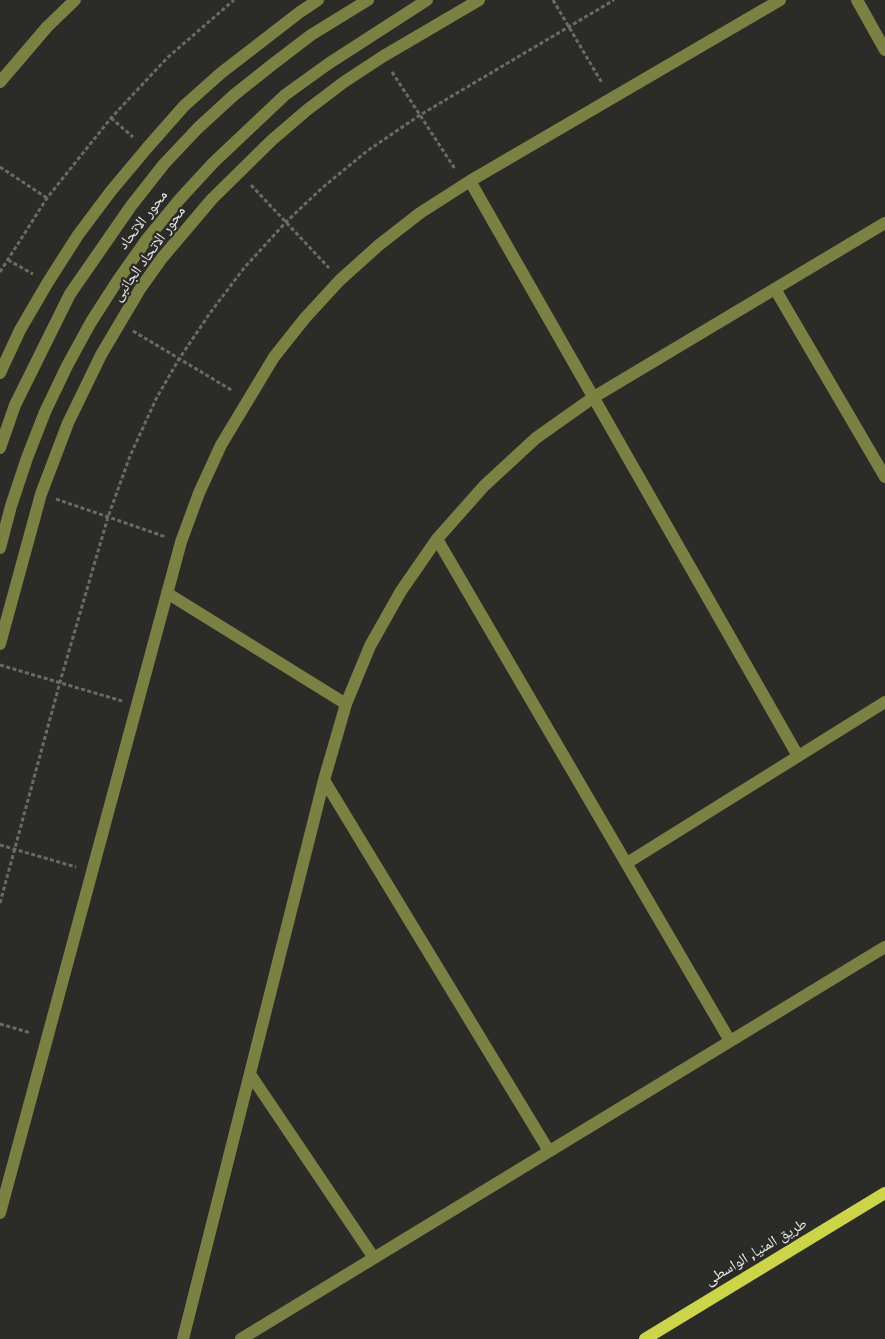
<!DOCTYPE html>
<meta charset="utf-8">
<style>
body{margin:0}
canvas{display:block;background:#2b2b27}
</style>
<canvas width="885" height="1339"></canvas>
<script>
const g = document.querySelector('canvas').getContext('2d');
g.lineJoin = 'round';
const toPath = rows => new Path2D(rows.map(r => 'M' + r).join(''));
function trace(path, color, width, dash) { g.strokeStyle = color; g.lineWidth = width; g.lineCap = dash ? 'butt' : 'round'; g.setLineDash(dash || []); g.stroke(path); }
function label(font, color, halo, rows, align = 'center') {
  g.font = font + ' "Fira Sans","Noto Naskh Arabic",sans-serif'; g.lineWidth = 4.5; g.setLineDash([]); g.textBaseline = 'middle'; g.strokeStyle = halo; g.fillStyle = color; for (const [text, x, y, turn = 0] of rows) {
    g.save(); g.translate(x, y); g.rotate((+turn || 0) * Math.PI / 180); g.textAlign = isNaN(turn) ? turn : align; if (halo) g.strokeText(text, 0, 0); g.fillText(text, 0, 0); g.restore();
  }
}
trace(toPath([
 [553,0,602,83],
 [392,72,455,169],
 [111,118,133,137],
 [0,167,47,198],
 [251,185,329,268],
 [8,260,33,274],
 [0,272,47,198,111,118,167,58,234,0],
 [133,331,233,391],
 [56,499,166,537],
 [0,665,122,701],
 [0,845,76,867],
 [0,903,60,682,108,517,130,456,157,397,179,359,210,313,244,268,286,222,322,188,367,151,420,115,614,0],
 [0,1024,31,1033]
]), '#6a6b67', 3, [4, 2.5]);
trace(toPath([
 [857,0,885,50],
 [0,82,47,27,75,0],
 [470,181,798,756],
 [775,289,885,477],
 [0,373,20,330,48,282,78,235,111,191,147,148,184,106,221,73,300,12,318,0],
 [0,448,15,405,70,294,131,206,164,164,198,128,234,95,273,64,311,35,368,0],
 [437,539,730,1041],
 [0,548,11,506,27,458,45,412,67,366,91,322,118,280,147,239,179,200,213,163,285,95,328,64,427,0],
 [167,593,346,704],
 [0,644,41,494,68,423,101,355,140,289,162,258,212,199,272,140,307,110,344,82,382,57,479,0],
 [324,780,549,1151],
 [627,863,885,702],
 [250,1074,374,1258],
 [0,1213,181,542,199,493,221,445,274,357,305,318,340,280,379,245,420,213,470,181,780,0],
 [183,1339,324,780,346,704,370,646,401,591,437,539,484,486,536,438,594,397,885,223],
 [241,1339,885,947]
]), '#7b8043', 12);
trace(toPath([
 [645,1339,885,1193]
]), '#ccd54a', 12);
label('15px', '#ecedea', '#2b2b27', [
 ["محور الاتحاد",143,220,-52],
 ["محور الاتحاد الجانبى",149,254,-54],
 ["طريق المنيا, الواسطى",756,1252,-31]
]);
</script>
